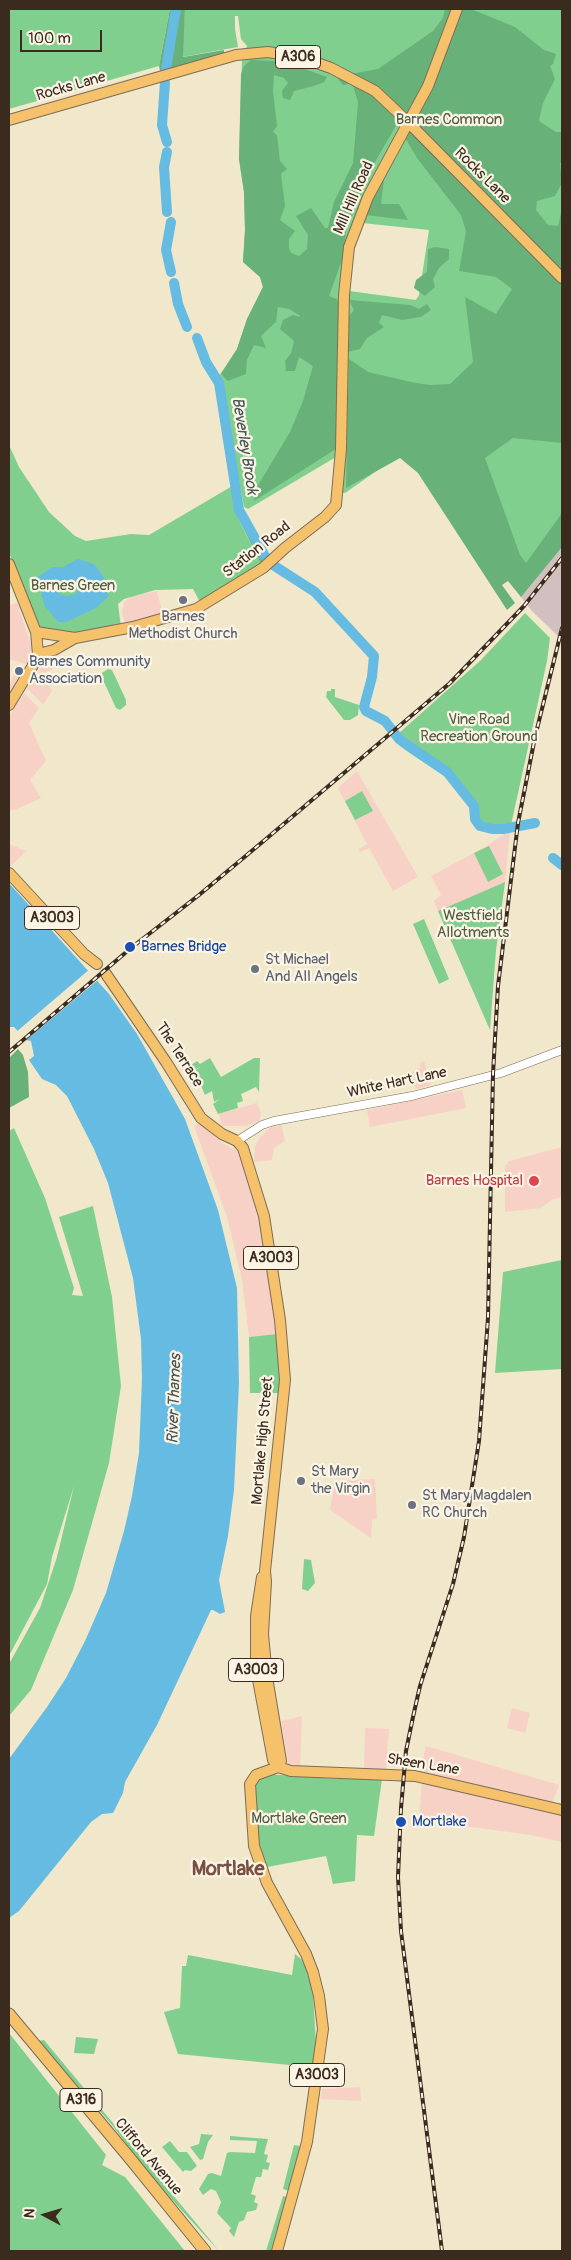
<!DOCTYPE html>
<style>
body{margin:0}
#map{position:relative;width:571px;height:2260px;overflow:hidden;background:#f1e7ca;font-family:Pangolin,sans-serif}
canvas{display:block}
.frame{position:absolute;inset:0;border:10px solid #3b2a1e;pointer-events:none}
.north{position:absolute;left:20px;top:2190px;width:50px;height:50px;-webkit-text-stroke:4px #fcf5e5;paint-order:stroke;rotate:276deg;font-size:14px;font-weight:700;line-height:20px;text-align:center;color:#3b2a1e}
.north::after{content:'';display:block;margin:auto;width:18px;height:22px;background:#3b2a1e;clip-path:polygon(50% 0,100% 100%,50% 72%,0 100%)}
.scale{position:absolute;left:20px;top:30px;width:82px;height:22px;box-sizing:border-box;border:2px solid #3b2a1e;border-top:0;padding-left:6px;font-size:15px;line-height:18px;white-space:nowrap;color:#3b2a1e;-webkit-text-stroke:4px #fcf5e5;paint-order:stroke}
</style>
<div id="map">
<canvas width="571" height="2260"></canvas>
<div class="frame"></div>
<div class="north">N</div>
<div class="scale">100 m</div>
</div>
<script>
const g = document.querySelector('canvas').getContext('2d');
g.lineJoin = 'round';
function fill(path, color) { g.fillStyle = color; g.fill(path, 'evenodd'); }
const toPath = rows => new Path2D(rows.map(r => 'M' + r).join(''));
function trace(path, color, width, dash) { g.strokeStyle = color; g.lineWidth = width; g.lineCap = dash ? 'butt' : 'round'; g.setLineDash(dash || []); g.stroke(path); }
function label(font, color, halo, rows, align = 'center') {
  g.font = font + ' Pangolin,sans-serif'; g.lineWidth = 4.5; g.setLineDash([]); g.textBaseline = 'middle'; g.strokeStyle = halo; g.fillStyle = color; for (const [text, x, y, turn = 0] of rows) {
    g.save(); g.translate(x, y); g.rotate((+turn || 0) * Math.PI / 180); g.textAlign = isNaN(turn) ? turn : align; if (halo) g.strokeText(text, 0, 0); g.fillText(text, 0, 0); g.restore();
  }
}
fill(toPath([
 [157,591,163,615,125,623,122,613,124,602,133,596],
 [17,603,32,647,29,665,9,659,9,605],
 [52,659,56,667,43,674,52,691,43,705,27,688,46,661],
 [16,665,28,669,9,695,9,684,14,675],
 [24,693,39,708,29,723,46,761,30,780,41,798,17,809,9,811,9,716],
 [357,771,418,877,393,891,369,848,360,852,359,849,367,844,338,788],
 [510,830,505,882,438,911,434,901,441,895,431,876,485,847],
 [9,844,26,851,11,866,9,864],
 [424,1061,431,1085,416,1089,408,1074,420,1068,420,1063],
 [462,1090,466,1108,370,1127,367,1110],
 [257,1103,261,1113,259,1121,246,1126,222,1126,219,1114],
 [200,1123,221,1142,240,1153,257,1210,269,1266,277,1334,249,1337,242,1280,227,1217,194,1126],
 [281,1123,285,1141,274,1148,272,1160,254,1162,255,1146,260,1137,271,1127],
 [562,1147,562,1197,553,1199,541,1208,505,1212,505,1166,509,1161],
 [375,1479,377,1519,372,1520,371,1538,330,1510,335,1481],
 [512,1708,530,1713,525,1733,507,1728],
 [302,1716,300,1766,288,1764,281,1721],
 [365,1728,389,1729,386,1770,364,1769],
 [426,1746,559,1785,552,1803,420,1771],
 [422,1781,485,1798,562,1814,562,1842,531,1835,419,1820],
 [360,2087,361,2101,321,2099,322,2089]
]), '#f7d1c6');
fill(toPath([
 [562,547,562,640,532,611,521,597]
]), '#d2bfbf');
fill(toPath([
 [9,9,170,9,159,66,9,109],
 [185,9,562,9,562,547,521,597,415,444,345,493,342,493,336,457,248,509,244,507,219,376,237,349,247,319,263,287,260,277,243,262,245,230,244,192,239,159,242,58,247,46,241,39,238,16,235,16,235,29,238,47,182,57],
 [362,223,429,230,419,295,416,300,349,291,350,259],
 [9,445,19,467,49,512,75,536,86,541,131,534,149,535,234,485,237,516,261,564,200,602,193,589,155,590,124,599,118,604,121,627,75,633,40,627,9,553],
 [525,613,550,638,547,661,511,825,490,826,479,821,478,808,474,802,449,769,409,744,398,734,481,660],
 [108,669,112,670,126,700,126,705,120,710,116,708,102,678,102,673],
 [331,689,335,689,335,697,359,705,358,715,350,720,344,720,326,697,327,691,331,691],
 [362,791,373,811,355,820,345,801],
 [489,846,503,874,488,882,474,853],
 [505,882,496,950,490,1030,438,911],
 [424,919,449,979,439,984,413,924],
 [210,1058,221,1077,202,1088,195,1075,197,1073,196,1070,202,1066,189,1073,187,1068,197,1061,200,1064],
 [254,1058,260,1058,259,1092,256,1087,241,1094,243,1101,237,1103,238,1108,218,1114,213,1104,220,1099,214,1102,212,1091,205,1095,202,1088],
 [14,1128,45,1198,74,1288,72,1295,83,1296,59,1217,93,1206,112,1297,121,1386,109,1463,73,1590,31,1690,9,1716,9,1664,40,1608,57,1557,74,1486,52,1557,47,1584,9,1656,9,1131],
 [562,1260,562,1369,495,1373,503,1272],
 [277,1334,280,1393,250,1393,249,1337],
 [304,1559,311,1560,315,1583,308,1591,302,1589],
 [267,1774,337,1779,382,1779,374,1836,357,1835,355,1881,333,1884,326,1856,267,1867,259,1844,253,1798,253,1789,260,1775],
 [295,1954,301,1959,305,1966,313,1993,316,2044,314,2062,310,2067,178,2054,164,2012,180,2008,182,1966,186,1966,188,1955,292,1975],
 [9,2033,106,2155,102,2165,125,2177,185,2251,9,2251],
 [76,2037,98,2039,94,2054,74,2053],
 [44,2040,211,2241,219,2251,152,2178,112,2125,38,2041],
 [201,2134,213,2135,208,2142,203,2159,200,2160,190,2147,199,2144],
 [230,2136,268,2139,264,2154,268,2155,266,2162,270,2163,268,2170,263,2169,261,2177,256,2177,251,2194,256,2196,254,2202,258,2204,256,2210,247,2212,244,2220,239,2222,234,2237,229,2231,231,2228,217,2213,221,2202,216,2191,211,2189,203,2195,199,2189,208,2174,212,2173,221,2176,227,2153,230,2152,255,2153,257,2141,230,2140],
 [170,2141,179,2152,187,2152,197,2166,191,2171,185,2170,183,2172,162,2147],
 [294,2145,300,2146,289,2191,283,2189],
 [283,2196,287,2197,271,2251,266,2251]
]), '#81cf8e');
fill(toPath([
 [170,9,185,9,183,57,224,50,224,53,160,71,159,66],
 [445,9,471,9,515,27,544,50,556,54,553,64,550,66,555,79,543,103,539,121,556,132,562,132,562,163,560,163,562,183,555,196,537,201,536,210,548,225,558,226,562,209,562,443,513,438,485,458,520,555,526,563,562,513,562,547,521,597,508,581,502,585,515,603,507,610,418,473,400,458,346,488,349,359,368,372,411,382,430,385,450,384,473,362,465,297,496,314,512,289,496,277,459,271,466,231,461,215,417,158,397,124,360,188,346,231,343,257,329,296,337,299,341,312,339,447,254,501,257,487,290,432,303,401,313,366,299,357,295,371,286,371,285,361,291,353,294,341,280,329,283,320,293,315,300,317,299,315,289,309,278,307,276,322,261,336,266,348,254,345,247,360,246,374,228,381,221,374,237,349,247,319,263,287,260,277,243,262,245,230,244,192,239,159,241,74,244,66,251,60,273,61,305,69,327,77,324,82,314,86,294,91,290,100,283,98,282,91,288,83,284,78,274,75,273,91,277,126,273,132,277,135,280,161,287,169,281,174,285,206,280,220,295,231,289,239,289,248,291,253,299,256,307,249,308,235,296,216,311,208,325,228,328,228,334,202,353,163,358,102,352,83,343,85,338,79,339,74,350,74,378,69,433,31,443,18],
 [384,180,381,204,399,204,408,220,365,215,377,189],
 [435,247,449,249,449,259,439,268,433,279,435,287,425,296,414,288,416,280,427,272,428,249],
 [349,300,410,305,419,309,427,304,431,310,421,317,402,320,382,315,379,323,384,327,367,338,360,349,347,352,349,316,354,310],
 [245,514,270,558,261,564,237,515],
 [18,1049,23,1055,28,1072,29,1097,9,1108,9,1058]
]), '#68b279');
fill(toPath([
 [78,559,94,564,101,573,108,586,108,597,96,608,66,622,58,622,44,605,38,577,52,567,63,567],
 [71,582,75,583,79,587,76,594,66,596,60,594,57,590,60,585],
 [9,883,109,994,137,1034,185,1119,218,1210,237,1288,239,1383,234,1490,228,1536,219,1580,225,1612,220,1614,213,1610,211,1610,157,1725,125,1782,123,1793,113,1813,102,1814,91,1822,19,1911,9,1918,9,1759,47,1707,66,1678,85,1641,106,1593,124,1531,132,1496,139,1453,142,1379,141,1339,133,1278,108,1183,94,1149,67,1096,56,1085,42,1079,29,1060,34,1056,31,1041,26,1040,14,1027,9,1027]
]), '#65bbe1');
fill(toPath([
 [91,968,99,979,24,1042,15,1033]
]), '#f1e7ca');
trace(toPath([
 [475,826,480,826]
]), '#65bbe1', 2);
trace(toPath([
 [166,69,176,9],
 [165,82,162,125,167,142],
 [167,152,164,167,167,212],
 [171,272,166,250,171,222],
 [174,283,178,304,187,327],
 [197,338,206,362,219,383,239,510,266,558],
 [273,565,315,592,374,656,372,677,364,707,366,711,385,721,399,739,407,745,447,772,474,806,475,819,480,826,492,829,503,829,535,823],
 [553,858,562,865]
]), '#65bbe1', 10);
const minor = toPath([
 [237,1141,262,1125,274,1121,412,1096,501,1073,562,1050]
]);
const major = toPath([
 [9,120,236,55,268,52,300,57,331,68,375,91,409,123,562,278],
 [9,564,36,632,38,654,32,667,9,705],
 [36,632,75,638,133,627,196,609,263,568,285,548,325,517,336,505,341,449,344,295,349,247,368,197,428,86,457,9],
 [38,654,54,650,75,638],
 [9,873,84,954,97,964],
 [106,974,166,1062,201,1118,222,1134,237,1141,243,1148,264,1216,280,1320,285,1380,265,1571,266,1582,263,1634,267,1677,281,1761,278,1767],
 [262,1577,256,1616,256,1669,273,1760,278,1767],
 [278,1767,291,1771,415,1776,562,1810],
 [277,2251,307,2142,323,2029,319,1996,313,1972,306,1954,267,1883,254,1846,250,1784,256,1775,278,1767]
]);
const highway = toPath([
 [9,2014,128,2156,205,2251]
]);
trace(minor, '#7b6c5a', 9);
trace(major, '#7b6c5a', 12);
trace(highway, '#7b6c5a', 13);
trace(minor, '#fff', 8);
trace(major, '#f5c16b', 10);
trace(highway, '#f5c16b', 11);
const rail = toPath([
 [9,1052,131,948,199,895,266,839,450,683,524,606,562,558],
 [442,2251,401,1931,398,1877,401,1808,406,1751,413,1717,420,1686,453,1584,464,1537,479,1441,488,1318,493,1074,498,986,518,823,535,737,562,628]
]);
trace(rail, '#3b2a1e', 4);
trace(rail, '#fcf5e5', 2, [5.5]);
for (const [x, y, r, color] of [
 [183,600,5,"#6b7280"],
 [19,671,5,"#5c6f8a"],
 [130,947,6,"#1a4fb4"],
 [255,969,5,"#6b7280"],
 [534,1181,6,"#e0444e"],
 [301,1481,5,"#6b7280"],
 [412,1505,5,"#6b7280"],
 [401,1822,6,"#1a4fb4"]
]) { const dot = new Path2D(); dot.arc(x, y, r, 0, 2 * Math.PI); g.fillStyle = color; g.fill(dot); trace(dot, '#fcf5e5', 2); }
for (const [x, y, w] of [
 [298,57,45],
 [52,918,55],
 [271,1258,55],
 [256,1670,55],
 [317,2075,55],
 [81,2100,42]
]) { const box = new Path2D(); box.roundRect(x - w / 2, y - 11.5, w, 23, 4); g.fillStyle = '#fcf5e5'; g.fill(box); trace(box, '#3b2a1e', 1); }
label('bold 14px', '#3b2a1e', null, [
 ["A306",298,57],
 ["A3003",52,918],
 ["A3003",271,1258],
 ["A3003",256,1670],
 ["A3003",317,2075],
 ["A316",81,2100]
]);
label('15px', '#3b2a1e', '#fcf5e5', [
 ["Rocks Lane",71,87,-16],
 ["Rocks Lane",482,176,45],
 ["Mill Hill Road",354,198,-66],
 ["Station Road",257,550,-38],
 ["The Terrace",179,1055,57],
 ["White Hart Lane",397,1083,-12],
 ["Mortlake High Street",263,1441,-85],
 ["Sheen Lane",423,1765,9],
 ["Clifford Avenue",148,2157,50]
]);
label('15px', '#505c40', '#fcf5e5', [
 ["Barnes Common",449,120],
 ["Barnes Green",73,586],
 ["Vine Road",479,720],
 ["Recreation Ground",479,737],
 ["Westfield",473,916],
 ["Allotments",473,933],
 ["Mortlake Green",299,1819]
]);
label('15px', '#5b616d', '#fcf5e5', [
 ["Barnes",183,617,"center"],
 ["Methodist Church",183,634,"center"],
 ["St Michael",265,960],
 ["And All Angels",265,977],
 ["St Mary",311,1472],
 ["the Virgin",311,1489],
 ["St Mary Magdalen",422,1496],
 ["RC Church",422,1513]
], 'left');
label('15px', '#4e5e75', '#fcf5e5', [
 ["Barnes Community",29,662],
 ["Association",29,679]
], 'left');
label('15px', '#164399', '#fcf5e5', [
 ["Barnes Bridge",141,947],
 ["Mortlake",412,1822]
], 'left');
label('15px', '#be3a42', '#fcf5e5', [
 ["Barnes Hospital",523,1181]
], 'right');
label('italic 16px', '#485658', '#fcf5e5', [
 ["Beverley Brook",244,446,81],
 ["River Thames",175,1399,-88]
]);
label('bold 20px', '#784f42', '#fcf5e5', [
 ["Mortlake",228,1870]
]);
</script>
